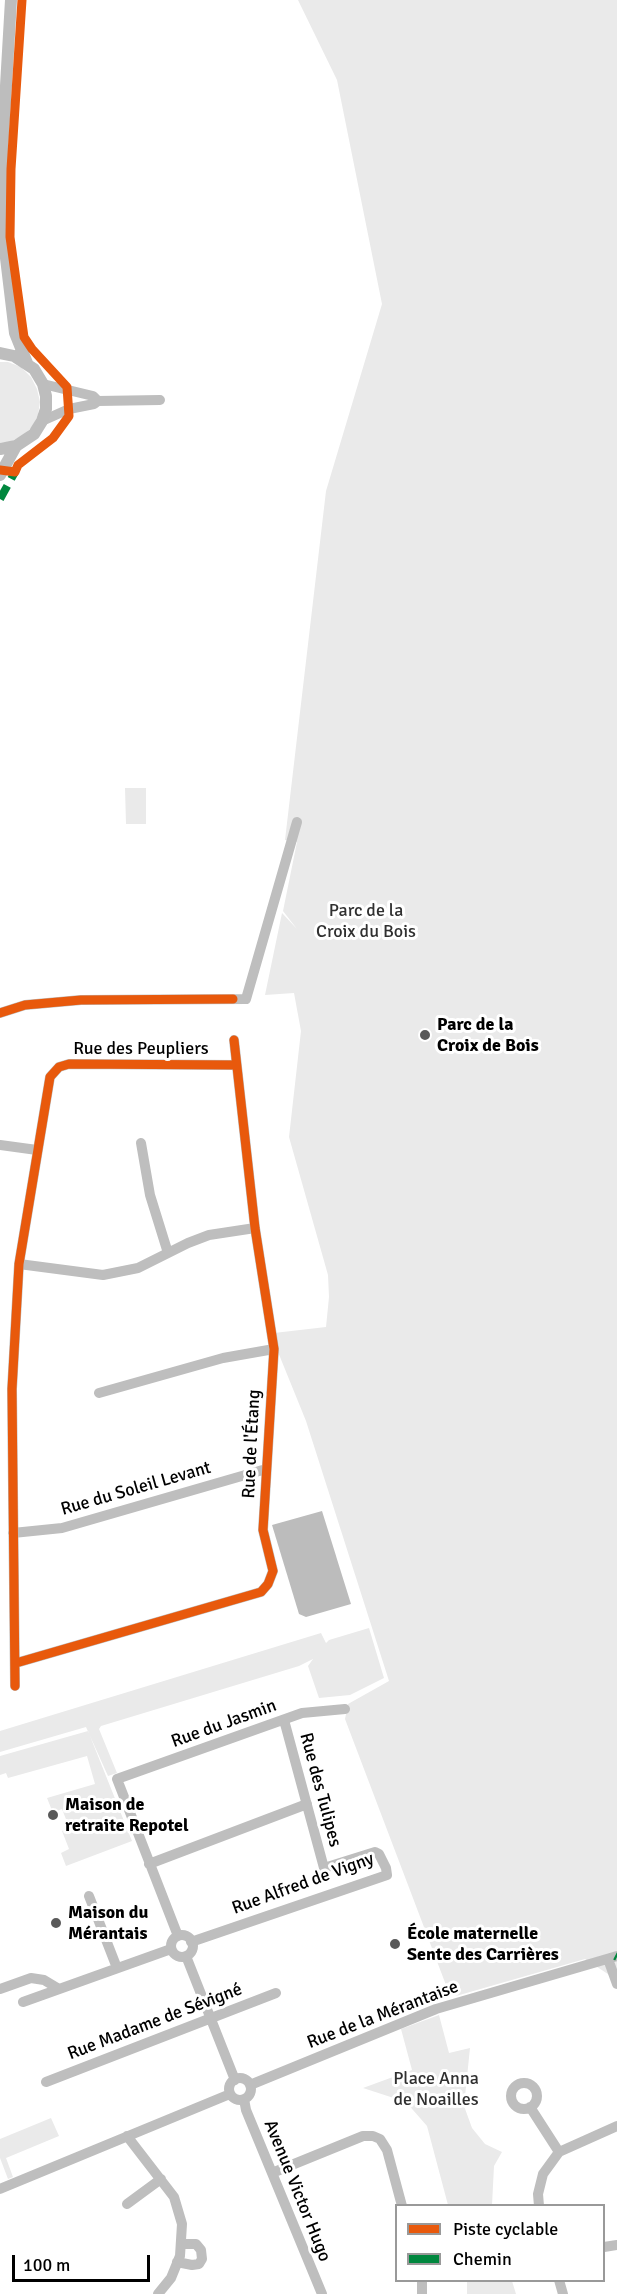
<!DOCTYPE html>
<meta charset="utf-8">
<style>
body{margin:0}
#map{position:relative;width:617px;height:2294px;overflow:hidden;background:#fff;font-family:Signika,sans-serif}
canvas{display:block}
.legend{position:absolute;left:395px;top:2204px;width:210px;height:78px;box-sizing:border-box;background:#fff;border:2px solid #999;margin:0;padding:8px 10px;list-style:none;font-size:18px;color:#000}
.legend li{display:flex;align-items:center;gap:12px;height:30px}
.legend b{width:30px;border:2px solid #999}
.scale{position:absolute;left:12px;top:2255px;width:138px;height:27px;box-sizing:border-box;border:3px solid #000;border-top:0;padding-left:8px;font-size:18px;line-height:21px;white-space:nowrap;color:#000;-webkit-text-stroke:4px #fff;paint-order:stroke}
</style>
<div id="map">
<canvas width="617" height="2294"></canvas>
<ul class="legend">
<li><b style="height:8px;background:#e8590c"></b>Piste cyclable</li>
<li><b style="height:8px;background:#00873e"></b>Chemin</li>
</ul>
<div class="scale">100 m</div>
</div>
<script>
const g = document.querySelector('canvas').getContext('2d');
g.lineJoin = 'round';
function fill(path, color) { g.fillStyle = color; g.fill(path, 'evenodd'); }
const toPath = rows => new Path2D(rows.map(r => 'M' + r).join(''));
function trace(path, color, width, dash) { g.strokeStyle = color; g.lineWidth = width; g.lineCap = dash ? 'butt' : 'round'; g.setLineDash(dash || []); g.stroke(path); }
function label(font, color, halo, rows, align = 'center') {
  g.font = font + ' Signika,sans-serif'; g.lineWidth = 6; g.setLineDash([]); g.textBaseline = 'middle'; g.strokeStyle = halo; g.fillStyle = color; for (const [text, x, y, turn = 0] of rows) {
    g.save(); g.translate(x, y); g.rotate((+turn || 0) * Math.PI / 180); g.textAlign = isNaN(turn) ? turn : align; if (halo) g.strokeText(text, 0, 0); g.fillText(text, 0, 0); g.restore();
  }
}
fill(toPath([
 [298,0,617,0,617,1980,585,1959,456,1996,449,1993,345,1719,348,1704,389,1681,306,1421,278,1352,274,1333,326,1327,329,1297,328,1275,289,1137,301,1031,294,993,265,995,282,913,297,929,283,911,297,842,285,840,326,491,382,304,337,80],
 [0,362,8,362,21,367,31,377,37,389,40,402,38,415,32,427,22,436,10,442,0,443],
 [125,788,146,788,146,824,126,824],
 [369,1628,384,1678,350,1695,319,1698,308,1666,313,1659,299,1666,101,1726,99,1729,117,1773,108,1776,86,1727,0,1752,0,1731,321,1633,326,1643,329,1640],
 [88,1731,132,1841,66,1866,61,1853,69,1849,62,1831,69,1827,62,1809,53,1813,47,1798,95,1784,87,1756,8,1778,6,1773,0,1775,0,1756],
 [439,2015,449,2053,470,2048,464,2106,472,2128,485,2144,502,2152,494,2166,492,2205,448,2205,427,2126,406,2102,363,2088,412,2070,401,2029],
 [51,2118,59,2136,6,2158,13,2177,8,2179,0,2158,0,2139],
 [467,2281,512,2281,516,2294,467,2294]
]), '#eaeaea');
fill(toPath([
 [322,1511,351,1604,306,1617,299,1614,272,1525]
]), '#bcbcbc');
trace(toPath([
 [43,384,93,396,98,401],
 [42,421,69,409,94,404,98,401,160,400],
 [0,1013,25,1005,81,1000,246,999,297,822],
 [141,1143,150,1195,168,1253],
 [0,1145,37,1150],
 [19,1264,103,1275,138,1268,188,1243,209,1235,255,1228],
 [99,1393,223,1358,274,1349],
 [13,1533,62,1528,266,1469],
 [16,1663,261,1592,268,1584,273,1571,263,1530,274,1349,255,1228,234,1040],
 [15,1686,12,1389,19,1264,50,1077,59,1067,69,1064,236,1065],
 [149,1864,307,1804],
 [89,1896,117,1968],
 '171 1946a11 11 0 1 1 22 0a11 11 0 1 1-22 0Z',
 [178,1936,117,1779,302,1713,345,1709],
 [191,1942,387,1875,386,1868,379,1854,375,1852,324,1868,284,1720],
 [186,1956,235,2080],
 [608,1959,617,1984],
 [0,1989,31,1978,44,1980,59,1989],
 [23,2002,171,1949],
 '229 2089a11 11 0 1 1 22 0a11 11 0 1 1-22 0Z',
 [46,2082,276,1993],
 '511 2096a13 13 0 1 1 26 0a13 13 0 1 1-26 0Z',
 [250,2085,436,2009,617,1956],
 [244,2099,246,2110,322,2294],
 [530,2107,559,2152],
 [127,2136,174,2197,182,2224,180,2256,171,2278,158,2294],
 [272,2173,363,2136,373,2136,380,2139,387,2150,402,2206],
 [0,2189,230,2094],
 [127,2204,161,2179],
 [539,2206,538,2194,543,2174,559,2152,617,2126],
 [604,2247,617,2245],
 [177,2262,192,2265,199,2264,202,2259,201,2250,196,2244,181,2244],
 [422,2280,422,2294],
 [559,2280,563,2294]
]), '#bebebe', 10);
trace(toPath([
 [11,0,2,154,2,225,15,333,27,363],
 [0,353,14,356,34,369,43,384,46,396,46,409,42,421,34,434,16,446,0,449],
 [0,475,16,446]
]), '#bdbdbd', 12);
trace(toPath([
 [0,499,15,472],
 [615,1956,617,1957]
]), '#00873e', 8, [15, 8]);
trace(toPath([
 [0,470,15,472,18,465,53,438,69,416,67,387,32,349,24,337,10,237,11,169,22,0],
 [0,1013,25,1005,81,1000,233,999],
 [16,1663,261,1592,268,1584,273,1571,263,1530,274,1349,255,1228,234,1040],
 [15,1686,12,1389,19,1264,50,1077,59,1067,69,1064,236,1065]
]), '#e8590c', 9);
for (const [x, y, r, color] of [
 [425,1035,6,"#595959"],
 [53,1815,6,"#595959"],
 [56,1923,6,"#595959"],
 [395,1944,6,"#595959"]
]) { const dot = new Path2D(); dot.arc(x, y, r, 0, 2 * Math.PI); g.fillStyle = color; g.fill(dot); trace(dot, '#fff', 2); }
label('18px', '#303030', '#fff', [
 ["Parc de la",366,911],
 ["Croix du Bois",366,932],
 ["Place Anna",436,2079],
 ["de Noailles",436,2100]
]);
label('bold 18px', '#000', '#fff', [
 ["Parc de la",437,1025],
 ["Croix de Bois",437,1046],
 ["Maison de",65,1805],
 ["retraite Repotel",65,1826],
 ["Maison du",68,1913],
 ["Mérantais",68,1934],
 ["École maternelle",407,1934],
 ["Sente des Carrières",407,1955]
], 'left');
label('18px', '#000', '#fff', [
 ["Rue des Peupliers",141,1049],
 ["Rue de l'Étang",252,1444,-87],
 ["Rue du Soleil Levant",136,1489,-16],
 ["Rue du Jasmin",224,1724,-20],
 ["Rue des Tulipes",320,1790,75],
 ["Rue Alfred de Vigny",303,1884,-20],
 ["Rue de la Mérantaise",383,2015,-21],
 ["Rue Madame de Sévigné",155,2022,-21],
 ["Avenue Victor Hugo",297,2191,68]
]);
</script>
